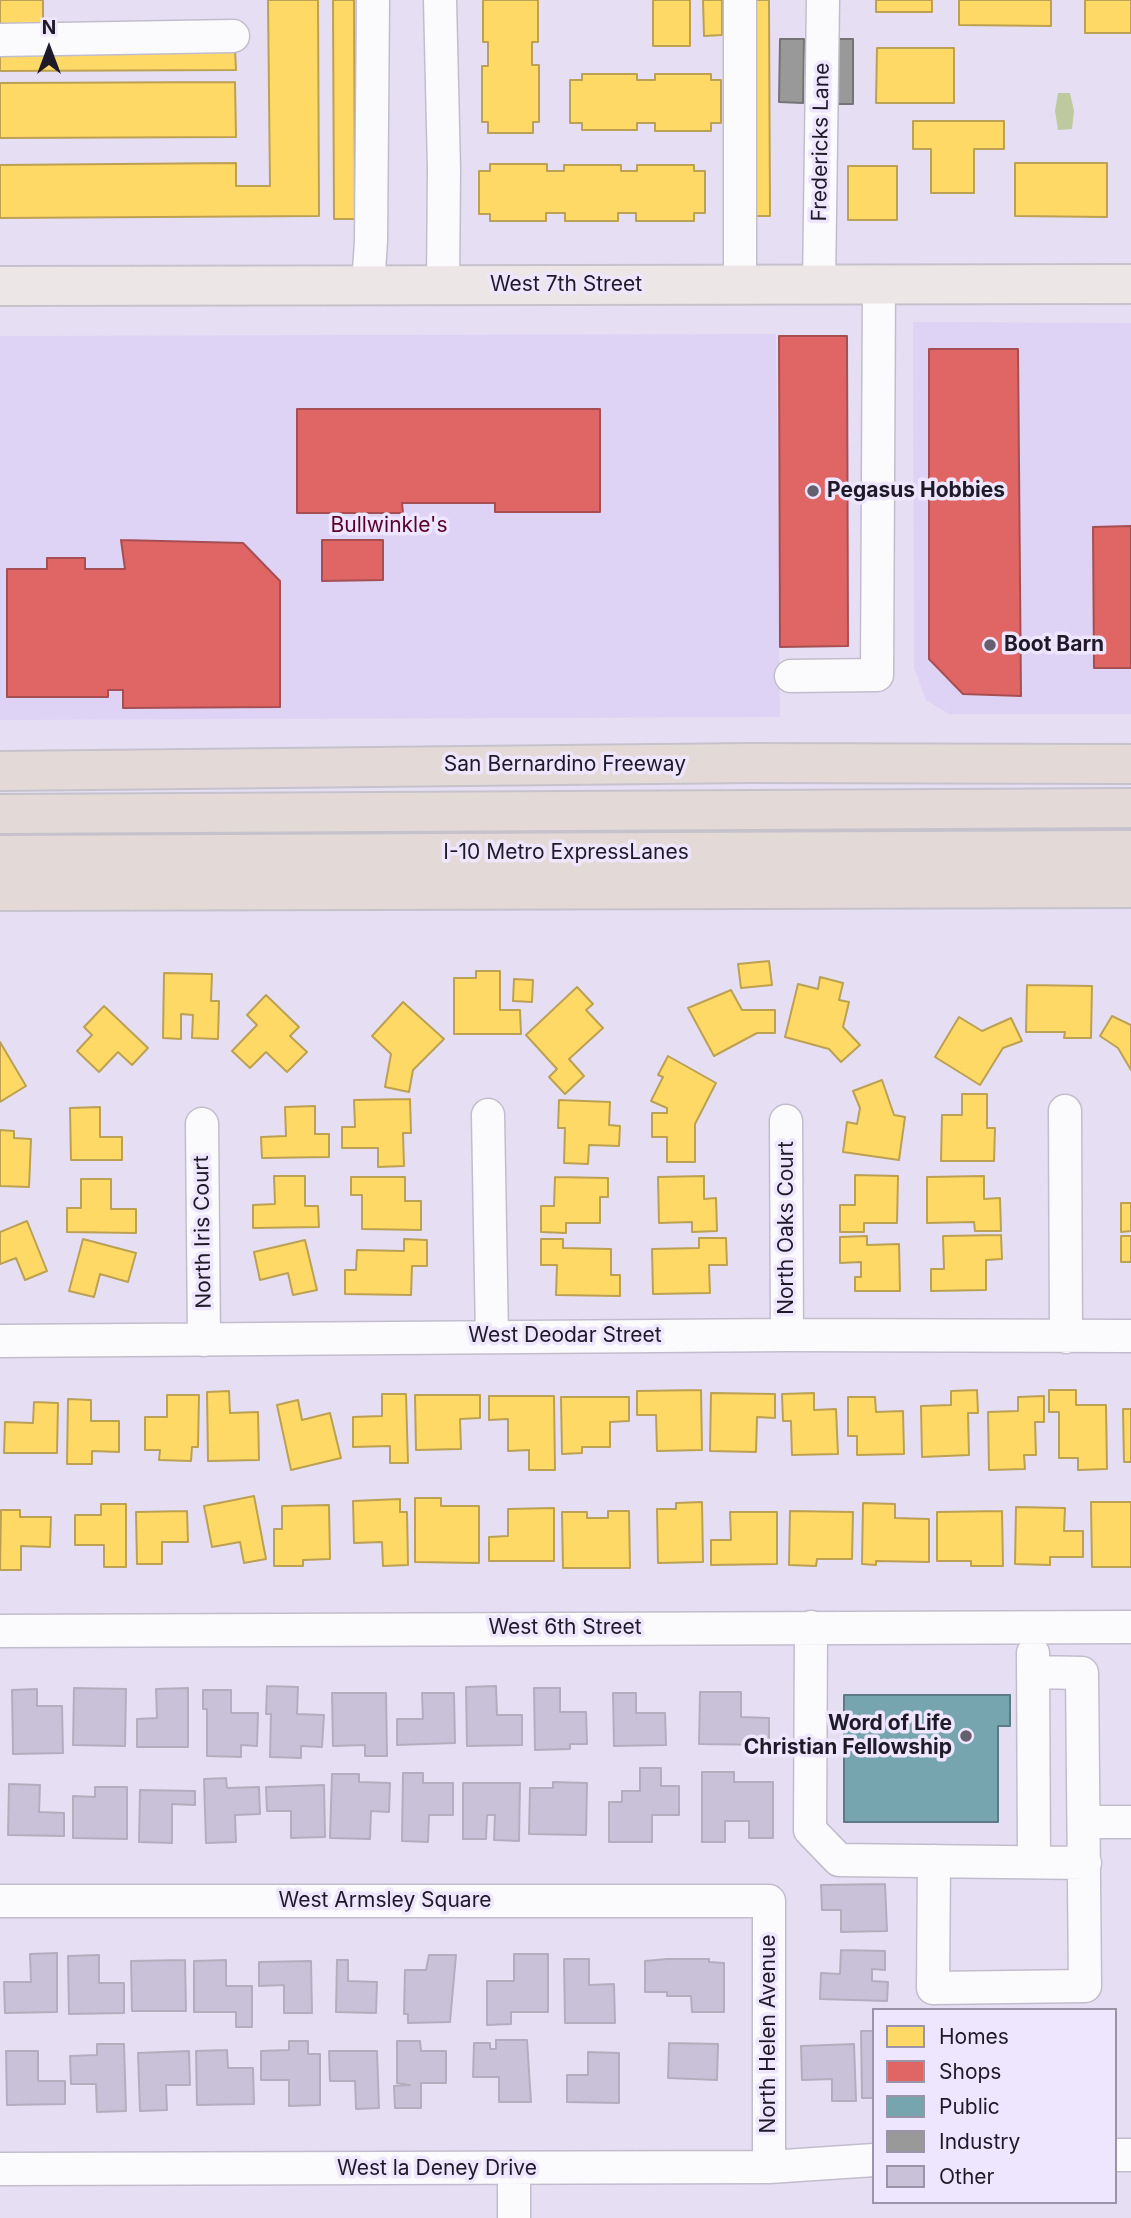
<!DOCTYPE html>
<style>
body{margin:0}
#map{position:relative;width:1131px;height:2218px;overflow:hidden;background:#e6dff4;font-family:Inter,sans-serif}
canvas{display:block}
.legend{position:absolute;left:872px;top:2008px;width:245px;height:196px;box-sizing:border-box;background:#ede6fe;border:2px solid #9b94a8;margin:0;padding:9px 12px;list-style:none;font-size:21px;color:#1f1a28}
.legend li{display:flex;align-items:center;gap:14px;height:35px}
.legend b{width:35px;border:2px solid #9b94a8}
.north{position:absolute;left:14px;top:14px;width:70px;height:70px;-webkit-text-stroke:5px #ede6fe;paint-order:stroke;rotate:0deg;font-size:19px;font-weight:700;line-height:28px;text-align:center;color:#1f1a28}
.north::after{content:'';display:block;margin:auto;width:24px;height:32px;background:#1f1a28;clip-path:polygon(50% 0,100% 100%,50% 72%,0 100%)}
</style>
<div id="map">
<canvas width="1131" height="2218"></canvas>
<ul class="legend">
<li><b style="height:19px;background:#ffd966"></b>Homes</li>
<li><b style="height:19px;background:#e06666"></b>Shops</li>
<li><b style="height:19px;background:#76a5af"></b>Public</li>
<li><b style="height:19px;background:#999"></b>Industry</li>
<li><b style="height:19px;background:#c9c1d7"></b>Other</li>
</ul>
<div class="north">N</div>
</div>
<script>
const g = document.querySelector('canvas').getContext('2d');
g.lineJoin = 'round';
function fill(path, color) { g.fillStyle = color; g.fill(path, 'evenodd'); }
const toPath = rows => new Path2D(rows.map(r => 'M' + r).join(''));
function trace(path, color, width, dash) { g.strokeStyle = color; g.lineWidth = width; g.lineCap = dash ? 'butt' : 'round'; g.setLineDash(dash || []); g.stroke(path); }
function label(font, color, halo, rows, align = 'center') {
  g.font = font + ' Inter,sans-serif'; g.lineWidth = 7; g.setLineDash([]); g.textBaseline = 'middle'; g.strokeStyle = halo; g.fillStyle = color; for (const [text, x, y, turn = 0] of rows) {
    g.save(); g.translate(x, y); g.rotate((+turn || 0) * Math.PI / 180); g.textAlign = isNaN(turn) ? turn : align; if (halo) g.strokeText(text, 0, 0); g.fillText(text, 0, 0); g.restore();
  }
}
fill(toPath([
 [913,322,1131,323,1131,714,949,714,926,700,914,668],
 [776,334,780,717,0,720,0,336]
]), '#ded2f5');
fill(toPath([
 [1058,93,1070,93,1074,111,1072,129,1058,130,1055,111]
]), '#bfc99f');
const homes = toPath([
 [0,0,43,0,43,27,0,27,0,0],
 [268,0,318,0,319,216,0,218,0,165,236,163,236,186,270,186,268,0],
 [333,0,354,0,355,219,334,219,333,0],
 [483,0,538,0,538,42,532,42,532,65,539,65,539,122,533,122,533,133,488,133,488,122,482,122,482,66,488,66,488,42,483,42,483,0],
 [653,0,690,0,690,46,653,46,653,0],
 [703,0,722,0,722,35,704,36,703,0],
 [751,0,769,0,770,216,752,216,751,0],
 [876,0,932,0,932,12,876,12,876,0],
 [959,0,1051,0,1051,26,959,25,959,0],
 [1085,0,1131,0,1131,33,1085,33,1085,0],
 [877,48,954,48,954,103,876,103,877,48],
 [235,49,236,70,0,71,0,50,235,49],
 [582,74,637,74,637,80,655,80,655,74,711,74,711,80,721,80,721,123,711,123,711,131,655,131,655,123,637,123,637,130,582,130,582,123,570,123,570,80,582,80,582,74],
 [235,82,236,137,0,138,0,83,235,82],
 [913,121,1004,121,1004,149,974,149,974,193,931,193,931,149,913,149,913,121],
 [1015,163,1107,163,1107,217,1015,216,1015,163],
 [490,164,547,164,547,171,564,171,564,165,621,165,621,171,637,171,637,165,694,165,694,171,705,171,705,213,694,213,694,221,636,221,636,213,618,213,618,221,565,221,565,213,546,213,546,221,490,221,490,214,479,214,479,171,490,171,490,164],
 [848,166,897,166,897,220,848,220,848,166],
 [769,961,772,985,741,988,738,964,769,961],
 [476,971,500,971,500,1010,520,1010,521,1034,454,1034,454,978,476,978,476,971],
 [164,973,212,974,211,1001,219,1001,218,1039,192,1038,193,1015,181,1014,181,1039,163,1038,164,973],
 [820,977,843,983,839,1000,849,1002,843,1027,860,1045,841,1062,829,1049,785,1037,798,984,818,989,820,977],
 [514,979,533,980,532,1002,513,1001,514,979],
 [1027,985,1092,986,1091,1038,1064,1038,1065,1032,1026,1032,1027,985],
 [577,987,593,1004,586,1010,603,1028,569,1059,584,1076,565,1094,549,1077,557,1069,526,1035,577,987],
 [731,990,742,1010,775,1010,775,1033,757,1033,714,1056,688,1008,731,990],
 [266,995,299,1027,290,1036,307,1052,287,1072,266,1052,250,1068,232,1051,257,1025,247,1015,266,995],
 [403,1002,444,1039,413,1070,409,1092,385,1087,391,1054,372,1036,403,1002],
 [104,1006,148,1048,132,1065,118,1052,99,1072,77,1051,92,1035,84,1027,104,1006],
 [1112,1016,1131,1025,1131,1070,1118,1048,1100,1036,1112,1016],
 [959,1017,982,1031,1011,1018,1022,1041,1003,1048,980,1085,935,1057,959,1017],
 [0,1042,26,1086,0,1102,0,1042],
 [668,1056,716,1083,695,1124,695,1162,667,1162,667,1137,652,1137,652,1113,667,1113,667,1108,651,1101,663,1077,658,1075,668,1056],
 [882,1080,894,1115,905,1117,899,1160,843,1152,847,1122,857,1124,860,1108,853,1091,882,1080],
 [962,1094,987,1094,987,1128,995,1128,994,1161,941,1161,942,1115,962,1115,962,1094],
 [410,1099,411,1133,403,1133,404,1166,378,1167,378,1148,342,1148,342,1127,355,1127,354,1100,410,1099],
 [559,1100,610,1102,609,1125,620,1126,619,1146,589,1145,588,1164,564,1163,565,1128,558,1128,559,1100],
 [315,1106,315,1134,329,1134,329,1157,262,1158,261,1137,286,1136,285,1107,315,1106],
 [100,1107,100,1137,122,1137,122,1160,71,1160,70,1108,100,1107],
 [0,1130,14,1131,14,1138,31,1139,29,1187,0,1186,0,1130],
 [855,1175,898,1176,897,1223,864,1223,864,1232,840,1232,840,1205,855,1205,855,1175],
 [274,1176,305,1176,305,1206,318,1206,319,1227,253,1228,253,1205,275,1204,274,1176],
 [704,1176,704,1199,716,1198,717,1231,692,1232,692,1222,659,1223,658,1177,704,1176],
 [984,1176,984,1199,1000,1198,1001,1231,975,1231,974,1222,927,1223,927,1177,984,1176],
 [351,1177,405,1177,405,1201,421,1201,421,1230,362,1229,362,1195,351,1195,351,1177],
 [555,1177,608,1178,608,1197,600,1197,600,1223,566,1223,566,1233,541,1232,541,1206,554,1206,555,1177],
 [81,1179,111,1179,111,1209,136,1209,136,1233,67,1232,67,1208,81,1208,81,1179],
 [1121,1203,1131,1203,1131,1231,1121,1232,1121,1203],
 [27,1221,47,1271,25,1280,16,1258,0,1264,0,1232,27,1221],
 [1001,1235,1002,1259,986,1260,986,1290,931,1291,931,1269,944,1269,943,1236,1001,1235],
 [867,1236,867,1245,899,1244,900,1291,855,1291,855,1277,861,1277,861,1262,840,1263,840,1237,867,1236],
 [1121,1236,1131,1236,1131,1262,1121,1262,1121,1236],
 [699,1238,726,1238,727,1265,709,1265,710,1293,653,1294,652,1249,699,1248,699,1238],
 [83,1239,136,1253,128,1282,100,1274,94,1297,69,1291,83,1239],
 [404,1239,427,1240,427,1266,412,1266,411,1295,345,1294,345,1270,356,1270,357,1250,404,1251,404,1239],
 [541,1239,563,1239,563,1248,611,1249,611,1275,620,1275,620,1296,556,1295,557,1265,541,1265,541,1239],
 [305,1240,317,1290,293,1295,288,1273,260,1280,254,1252,305,1240],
 [701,1390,702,1450,657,1451,656,1415,637,1415,637,1391,701,1390],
 [977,1390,978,1413,968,1413,969,1455,922,1457,921,1406,951,1405,951,1391,977,1390],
 [1049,1390,1076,1390,1076,1405,1106,1405,1107,1469,1078,1470,1078,1458,1059,1458,1059,1412,1049,1412,1049,1390],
 [229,1391,230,1413,258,1412,259,1460,208,1461,207,1392,229,1391],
 [711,1393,775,1394,775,1418,757,1417,756,1452,710,1451,711,1393],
 [814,1393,814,1410,836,1409,838,1454,792,1455,791,1421,783,1421,782,1394,814,1393],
 [382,1394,406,1394,408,1463,390,1463,390,1446,353,1447,353,1417,382,1416,382,1394],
 [167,1395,199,1395,198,1447,192,1447,191,1461,159,1460,160,1450,145,1450,145,1417,167,1417,167,1395],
 [415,1395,480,1395,480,1418,460,1419,461,1449,416,1450,415,1395],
 [489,1396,554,1396,555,1470,529,1470,529,1450,508,1451,508,1419,489,1420,489,1396],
 [1044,1396,1044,1422,1035,1422,1036,1455,1024,1455,1025,1469,989,1470,988,1412,1018,1411,1018,1397,1044,1396],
 [561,1397,629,1397,629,1421,610,1422,610,1447,582,1447,582,1453,562,1454,561,1397],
 [848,1397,875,1397,876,1412,903,1411,904,1454,857,1455,857,1436,848,1436,848,1397],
 [68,1399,91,1400,91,1421,119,1421,119,1452,92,1451,92,1464,67,1464,68,1399],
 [298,1400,302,1420,330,1413,341,1458,291,1470,277,1405,298,1400],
 [34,1402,58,1403,57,1453,4,1453,5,1422,33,1423,34,1402],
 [1123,1409,1131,1409,1131,1462,1124,1462,1123,1409],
 [254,1496,266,1559,244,1563,240,1542,212,1547,204,1506,254,1496],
 [415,1498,441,1498,441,1506,479,1506,479,1563,415,1562,415,1498],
 [400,1499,400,1512,407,1512,408,1565,383,1566,382,1542,354,1543,353,1501,400,1499],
 [702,1502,703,1562,658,1563,657,1509,676,1509,676,1503,702,1502],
 [1091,1502,1131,1502,1131,1567,1092,1567,1091,1502],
 [863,1503,895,1504,895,1518,929,1519,929,1562,876,1561,876,1565,862,1564,863,1503],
 [101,1504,126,1504,126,1567,104,1567,104,1545,75,1545,75,1515,101,1515,101,1504],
 [329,1505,330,1559,303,1560,303,1566,274,1566,274,1529,282,1529,282,1506,329,1505],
 [1016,1507,1065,1508,1064,1531,1083,1531,1083,1557,1050,1557,1050,1565,1015,1564,1016,1507],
 [554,1508,554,1561,489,1561,489,1537,508,1536,508,1509,554,1508],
 [1,1510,20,1510,20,1517,51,1517,50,1547,21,1546,21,1570,0,1570,1,1510],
 [187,1511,188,1542,162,1542,162,1564,137,1564,136,1512,187,1511],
 [608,1511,629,1511,630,1568,563,1568,562,1512,587,1512,587,1518,608,1518,608,1511],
 [790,1511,853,1512,852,1559,817,1559,816,1566,789,1565,790,1511],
 [1002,1511,1003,1566,971,1566,971,1561,937,1561,937,1512,1002,1511],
 [730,1512,777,1512,777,1564,711,1565,711,1540,731,1540,730,1512]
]);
fill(homes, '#ffd966');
trace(homes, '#bca053', 2);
const shops = toPath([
 [779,336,847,336,848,646,780,647,779,336],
 [929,349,1018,349,1021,696,963,694,929,659,929,349],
 [297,409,600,409,600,512,495,512,495,503,402,503,403,513,297,513,297,409],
 [1131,526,1131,668,1094,668,1093,527,1131,526],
 [121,540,243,543,280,581,280,707,123,708,123,690,108,690,108,697,7,697,7,569,47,569,47,558,85,558,85,569,125,569,121,540],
 [322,540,383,540,383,580,322,581,322,540]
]);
fill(shops, '#e06666');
trace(shops, '#a64f53', 2);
const public = toPath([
 [844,1695,1010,1695,1010,1726,998,1726,998,1822,844,1822,844,1695]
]);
fill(public, '#76a5af');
trace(public, '#5c7b86', 2);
const industry = toPath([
 [780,39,804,39,803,103,779,102,780,39],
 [830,39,853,39,853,104,830,104,830,39]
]);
fill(industry, '#999');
trace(industry, '#747377', 2);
const building = toPath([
 [267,1686,298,1687,297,1714,324,1715,322,1747,301,1746,301,1758,270,1757,271,1714,266,1714,267,1686],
 [496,1686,497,1715,522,1715,522,1745,467,1746,466,1687,496,1686],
 [74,1688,126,1689,125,1746,73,1745,74,1688],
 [188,1688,188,1747,137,1747,137,1719,157,1718,156,1689,188,1688],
 [534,1688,560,1688,560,1712,586,1712,587,1744,570,1744,570,1749,535,1750,534,1688],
 [37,1689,37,1706,62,1706,63,1753,13,1754,12,1690,37,1689],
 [203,1690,231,1690,231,1713,258,1713,257,1746,241,1745,241,1757,207,1756,207,1709,203,1709,203,1690],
 [700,1692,741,1692,741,1717,769,1718,769,1745,699,1744,700,1692],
 [332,1693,386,1693,387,1756,365,1756,365,1745,333,1746,332,1693],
 [422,1693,454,1693,455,1743,397,1745,397,1719,423,1719,422,1693],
 [613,1693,636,1693,636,1713,665,1713,666,1745,614,1746,613,1693],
 [640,1768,661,1768,661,1786,679,1786,679,1815,652,1815,652,1842,609,1842,609,1802,622,1802,622,1791,640,1791,640,1768],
 [702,1772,734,1772,734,1782,773,1782,773,1838,749,1838,749,1821,725,1821,725,1842,702,1842,702,1772],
 [403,1773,423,1773,423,1783,453,1783,453,1815,429,1815,428,1842,402,1841,403,1773],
 [332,1774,359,1774,359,1782,390,1783,389,1812,371,1811,370,1839,330,1838,332,1774],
 [226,1778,227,1788,259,1787,260,1814,235,1815,236,1842,206,1843,204,1779,226,1778],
 [553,1782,587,1783,586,1835,529,1834,530,1788,553,1788,553,1782],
 [463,1783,520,1783,519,1841,494,1840,495,1815,487,1815,486,1839,463,1839,463,1783],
 [9,1784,40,1785,39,1812,64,1813,64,1836,8,1835,9,1784],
 [324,1785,325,1837,291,1838,291,1811,267,1811,266,1787,324,1785],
 [95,1787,127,1787,127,1839,73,1838,73,1796,95,1797,95,1787],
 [140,1790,195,1791,195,1805,172,1804,172,1843,139,1842,140,1790],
 [885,1884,887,1931,841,1932,841,1910,822,1910,821,1885,885,1884],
 [841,1950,885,1951,885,1970,872,1969,872,1981,888,1982,887,2001,820,1999,821,1973,840,1974,841,1950],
 [57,1953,57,2012,5,2013,4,1982,31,1982,30,1954,57,1953],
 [514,1954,548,1954,548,2012,511,2012,511,2024,487,2025,487,1981,514,1981,514,1954],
 [99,1955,99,1983,124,1983,124,2013,69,2014,68,1956,99,1955],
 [429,1955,456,1955,450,2022,408,2023,408,2014,404,2014,405,1970,426,1970,429,1955],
 [564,1959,589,1959,589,1985,614,1984,615,2023,565,2023,564,1959],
 [667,1959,709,1959,709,1962,724,1963,724,2012,692,2012,691,1996,667,1996,667,1992,645,1992,645,1961,667,1959],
 [185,1960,186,2011,132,2011,131,1961,185,1960],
 [226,1960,226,1986,252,1986,252,2027,236,2027,236,2012,194,2012,194,1961,226,1960],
 [337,1960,348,1960,348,1981,377,1982,376,2013,336,2012,337,1960],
 [311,1961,312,2013,284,2013,284,1985,259,1986,259,1962,311,1961],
 [861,2031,874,2031,874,2098,862,2098,861,2031],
 [496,2040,527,2040,531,2102,499,2102,499,2077,473,2077,474,2043,490,2043,490,2049,496,2049,496,2040],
 [289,2041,308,2041,308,2054,320,2054,320,2105,289,2106,289,2080,261,2080,261,2051,289,2050,289,2041],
 [397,2041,420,2041,421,2051,446,2051,446,2083,421,2083,421,2108,395,2108,394,2086,410,2085,397,2083,397,2041],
 [669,2043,718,2044,717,2080,668,2078,669,2043],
 [97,2044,124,2044,126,2111,97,2112,96,2084,71,2084,70,2056,97,2055,97,2044],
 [854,2044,856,2101,832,2101,832,2079,802,2080,801,2046,854,2044],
 [227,2050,228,2068,253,2068,254,2104,197,2105,196,2051,227,2050],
 [6,2051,38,2051,38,2081,65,2081,65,2104,7,2105,6,2051],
 [189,2051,190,2085,166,2085,167,2110,140,2111,138,2053,189,2051],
 [329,2051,377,2051,379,2108,356,2109,355,2081,330,2081,329,2051],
 [588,2052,619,2053,619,2103,567,2102,567,2075,588,2075,588,2052]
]);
fill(building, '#c9c1d7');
trace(building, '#b3aebe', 2);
const minor = toPath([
 [440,0,444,169,443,285],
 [0,40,233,36],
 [368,285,371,241,373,0],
 [740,285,740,0],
 [819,285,823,0],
 [791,676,877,675,879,285],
 [1065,1111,1066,1337],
 [488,1115,492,1337],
 [786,1121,787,1335],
 [202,1124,204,1340],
 [0,1341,787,1335,1131,1336],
 [811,1627,810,1830,839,1860,1085,1863],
 [0,1631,1131,1627],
 [1033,1653,1034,1862],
 [1084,1822,1131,1822],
 [934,1861,933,1988,1085,1986,1082,1673,1033,1672],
 [0,1901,769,1901,769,2167],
 [1115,2155,1131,2155],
 [0,2169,769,2167,874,2160],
 [514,2218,514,2169]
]);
const major = toPath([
 [0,286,1131,284]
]);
const highway = toPath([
 [0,771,749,763,1131,764],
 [0,814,1131,808],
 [0,855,1131,850],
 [0,891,1131,888]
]);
trace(minor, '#c2bdcd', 35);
trace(major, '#c5c2cc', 42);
trace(highway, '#c5c2cc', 42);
trace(minor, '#fbfafd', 32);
trace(major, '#ece7e6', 38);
trace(highway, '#e3dad7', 38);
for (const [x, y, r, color] of [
 [813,491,7,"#655f6f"],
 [990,645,7,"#655f6f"],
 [966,1736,7,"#655f6f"]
]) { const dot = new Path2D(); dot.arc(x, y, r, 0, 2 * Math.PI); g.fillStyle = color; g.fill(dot); trace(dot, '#ede6fe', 2.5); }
label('21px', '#1f1a28', '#ede6fe', [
 ["Fredericks Lane",821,142,-89],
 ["West 7th Street",566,285],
 ["San Bernardino Freeway",565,765],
 ["I-10 Metro ExpressLanes",566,853],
 ["North Oaks Court",787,1228,-90],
 ["North Iris Court",203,1232,-91],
 ["West Deodar Street",565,1336],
 ["West 6th Street",565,1628],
 ["West Armsley Square",385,1901],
 ["North Helen Avenue",769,2034,-90],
 ["West la Deney Drive",437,2169]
]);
label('bold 21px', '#1f1a28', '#ede6fe', [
 ["Pegasus Hobbies",827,491],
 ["Boot Barn",1004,645],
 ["Word of Life",952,1724,"right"],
 ["Christian Fellowship",952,1748,"right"]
], 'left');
label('21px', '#5a002b', '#ede6fe', [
 ["Bullwinkle's",389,526]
]);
</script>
